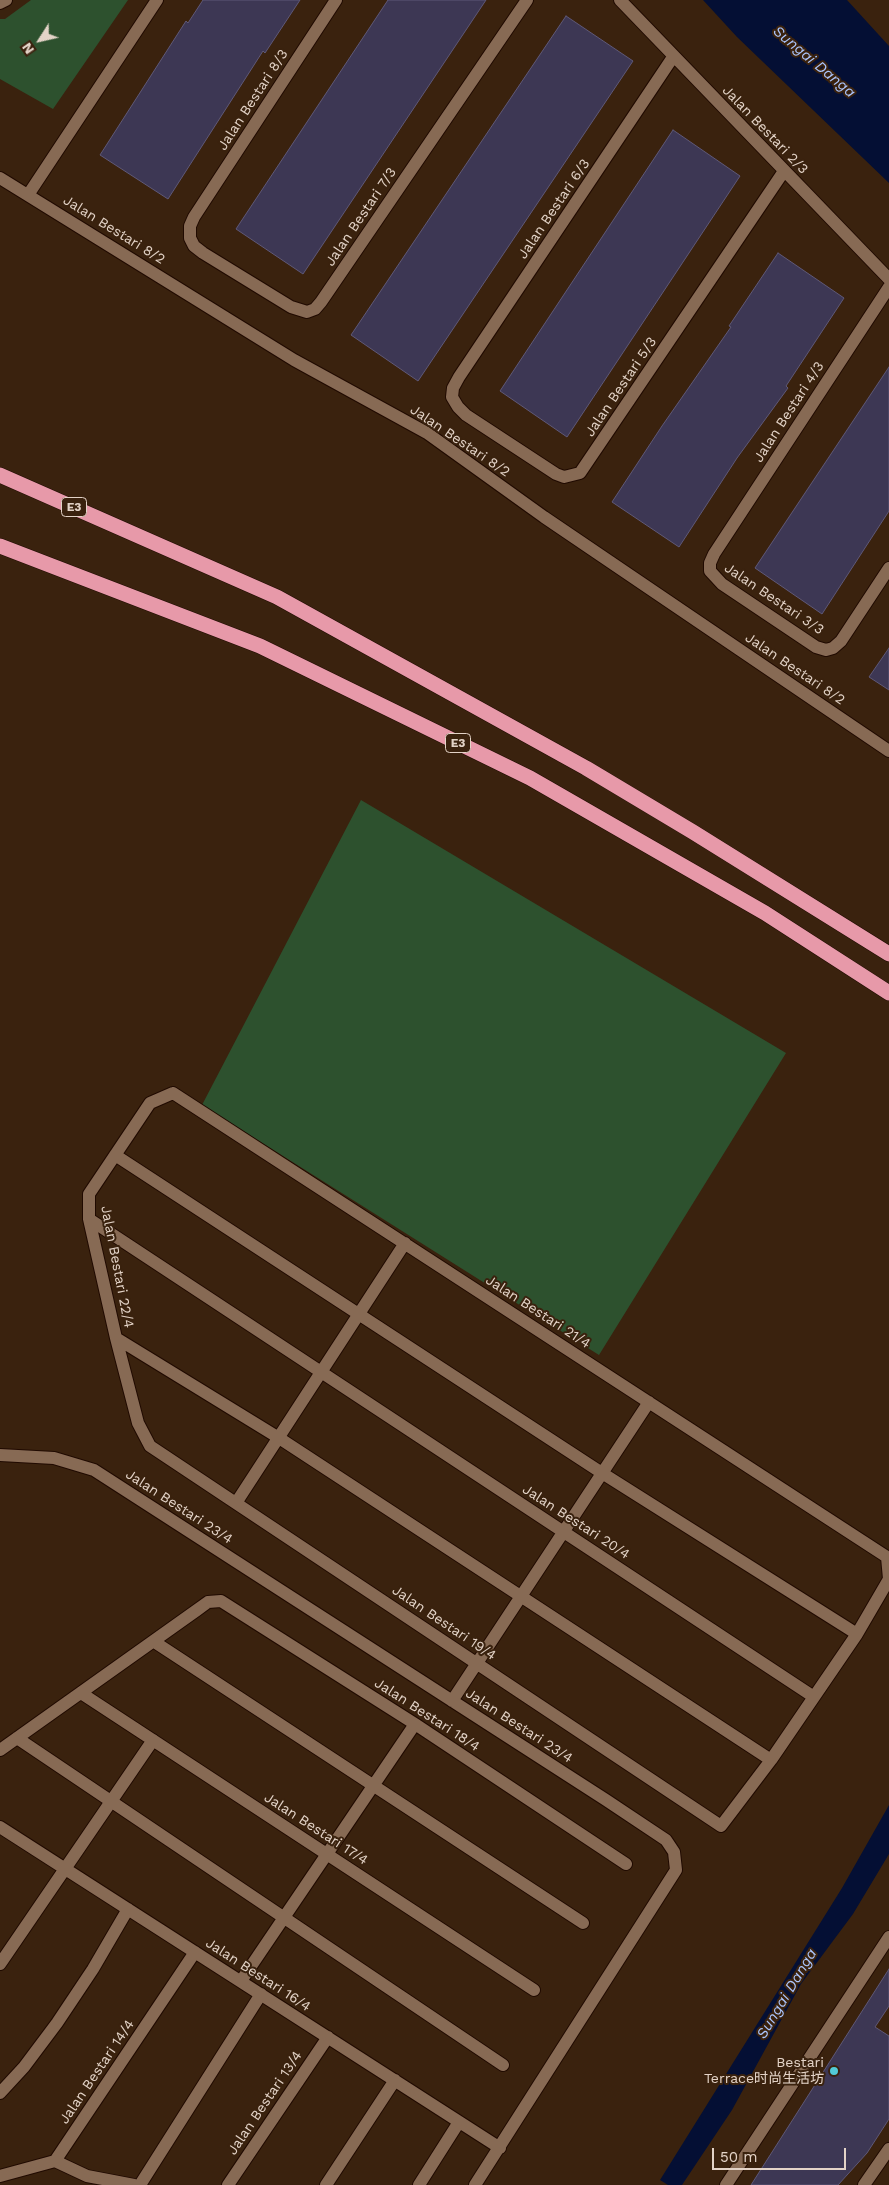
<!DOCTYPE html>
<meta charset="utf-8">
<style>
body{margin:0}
#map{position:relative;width:889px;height:2185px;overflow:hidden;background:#3a220e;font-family:"Work Sans",sans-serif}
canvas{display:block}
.north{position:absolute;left:15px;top:15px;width:50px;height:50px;-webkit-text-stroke:4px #3a220e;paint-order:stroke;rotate:235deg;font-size:14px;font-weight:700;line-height:20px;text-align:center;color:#e3d3c7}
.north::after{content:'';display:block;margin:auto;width:18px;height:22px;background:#e3d3c7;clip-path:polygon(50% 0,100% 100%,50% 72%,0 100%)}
.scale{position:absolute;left:712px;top:2148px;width:134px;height:22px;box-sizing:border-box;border:2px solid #e3d3c7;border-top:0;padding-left:6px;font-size:15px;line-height:18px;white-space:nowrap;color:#e3d3c7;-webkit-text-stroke:4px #3a220e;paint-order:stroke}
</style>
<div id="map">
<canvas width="889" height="2185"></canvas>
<div class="north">N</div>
<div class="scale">50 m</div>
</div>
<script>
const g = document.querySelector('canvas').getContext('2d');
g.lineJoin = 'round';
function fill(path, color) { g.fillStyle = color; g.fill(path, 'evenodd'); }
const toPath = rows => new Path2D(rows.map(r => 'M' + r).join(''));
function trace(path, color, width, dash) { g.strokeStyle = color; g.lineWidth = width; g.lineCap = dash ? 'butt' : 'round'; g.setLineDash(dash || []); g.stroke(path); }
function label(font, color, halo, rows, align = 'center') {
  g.font = font + ' "Work Sans","Noto Sans SC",sans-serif'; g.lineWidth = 4; g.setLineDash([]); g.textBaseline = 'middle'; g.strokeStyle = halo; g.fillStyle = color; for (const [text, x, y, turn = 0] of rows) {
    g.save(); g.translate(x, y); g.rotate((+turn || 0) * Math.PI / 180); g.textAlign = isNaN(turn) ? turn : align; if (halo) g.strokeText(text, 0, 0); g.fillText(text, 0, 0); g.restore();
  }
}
fill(toPath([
 [31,0,128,0,53,109,0,79,0,19,5,19],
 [361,800,786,1053,599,1355,202,1105]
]), '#2d512e');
fill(toPath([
 [703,0,847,0,889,46,889,183,737,37],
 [889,1805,889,1854,853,1914,801,1984,732,2110,682,2185,668,2185,660,2180,842,1888]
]), '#040f34');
const building = toPath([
 [203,0,300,0,265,53,263,51,168,199,100,155,186,21,188,23,203,0],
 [388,0,486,0,303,274,236,229,388,0],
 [566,16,633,61,418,381,351,335,566,16],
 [673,130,740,176,567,437,500,391,673,130],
 [778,253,844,298,786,386,788,388,737,458,679,547,612,502,662,426,731,327,729,326,778,253],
 [889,367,889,511,822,614,755,568,889,367],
 [889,648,889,690,869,677,889,648],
 [889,1969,889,2006,875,2027,889,2036,889,2119,867,2153,838,2185,751,2185,889,1969]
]);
fill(building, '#3d3754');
trace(building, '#5f5978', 1);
const minor = toPath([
 [336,0,194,217,190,226,190,238,194,246,203,253,291,307,307,312,315,309,321,302,527,0],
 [620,0,889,279],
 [0,3,6,0],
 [673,57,459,377,453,388,452,397,458,407,466,415,556,474,564,477,580,473,784,171],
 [0,178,294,360,427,433,544,517,889,751],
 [28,195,157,0],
 [889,287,714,554,710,563,710,571,722,584,816,647,826,650,833,648,841,641,889,568],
 [173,1093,887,1557,889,1579,857,1634,771,1760,721,1826,150,1446,138,1423,116,1338,89,1219,89,1194,150,1103,173,1093],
 [115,1155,602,1473,857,1634],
 [89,1219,814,1697],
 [116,1338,279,1438,771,1760],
 [0,1455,54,1458,94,1470,606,1800,666,1840,674,1852,676,1870,475,2185],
 [236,1503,405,1243],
 [153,1641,583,1923],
 [81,1693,534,1990],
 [452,1701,649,1402],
 [17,1738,503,2065],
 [0,1750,197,1610,208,1602,221,1601,415,1724,626,1864],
 [0,1827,500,2148],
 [0,1964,153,1740],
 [241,1981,415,1724],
 [0,2093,24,2067,57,2023,93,1969,128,1909],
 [55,2161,87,2176,134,2185],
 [0,2176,55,2161,195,1952],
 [140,2185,261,1994],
 [228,2185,328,2037],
 [326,2185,395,2080],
 [419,2185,459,2122],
 [726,2185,889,1937],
 [864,2185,889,2149]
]);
const highway = toPath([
 [0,475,277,597,586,768,693,832,889,954],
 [0,546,260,646,530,778,765,913,889,993]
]);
trace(minor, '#200a00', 14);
trace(highway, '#200a00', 16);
trace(minor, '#876a54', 12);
trace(highway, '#e799a9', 15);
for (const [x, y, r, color] of [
 [834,2071,5,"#52cbd7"]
]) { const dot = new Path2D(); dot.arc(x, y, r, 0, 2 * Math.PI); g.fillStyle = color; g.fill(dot); trace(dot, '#3a220e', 2); }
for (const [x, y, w] of [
 [74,507,25],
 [458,743,25]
]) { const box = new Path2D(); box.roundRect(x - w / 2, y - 9.5, w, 19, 4); g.fillStyle = '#3a220e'; g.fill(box); trace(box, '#e3d3c7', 1); }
label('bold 12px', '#e3d3c7', null, [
 ["E3",74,507],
 ["E3",458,743]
]);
label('14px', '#e3d3c7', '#3a220e', [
 ["Jalan Bestari 8/3",253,100,-57],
 ["Jalan Bestari 2/3",765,130,46],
 ["Jalan Bestari 6/3",554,209,-56],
 ["Jalan Bestari 7/3",361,217,-56],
 ["Jalan Bestari 8/2",114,230,32],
 ["Jalan Bestari 5/3",621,387,-56],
 ["Jalan Bestari 4/3",789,412,-57],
 ["Jalan Bestari 8/2",460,441,34],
 ["Jalan Bestari 3/3",774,599,34],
 ["Jalan Bestari 8/2",795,669,34],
 ["Jalan Bestari 22/4",117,1267,79],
 ["Jalan Bestari 21/4",538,1312,33],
 ["Jalan Bestari 23/4",179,1507,33],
 ["Jalan Bestari 20/4",576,1522,33],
 ["Jalan Bestari 19/4",444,1623,34],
 ["Jalan Bestari 18/4",427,1715,33],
 ["Jalan Bestari 23/4",519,1726,33],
 ["Jalan Bestari 17/4",316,1829,33],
 ["Jalan Bestari 16/4",258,1975,33],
 ["Jalan Bestari 14/4",97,2072,-56],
 ["Jalan Bestari 13/4",265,2103,-56]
]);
label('14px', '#e3d3c7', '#3a220e', [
 ["Bestari",824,2063],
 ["Terrace时尚生活坊",824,2079]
], 'right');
label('italic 15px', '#acc6fe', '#3a220e', [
 ["Sungai Danga",814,62,40],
 ["Sungai Danga",787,1994,-59]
]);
</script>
